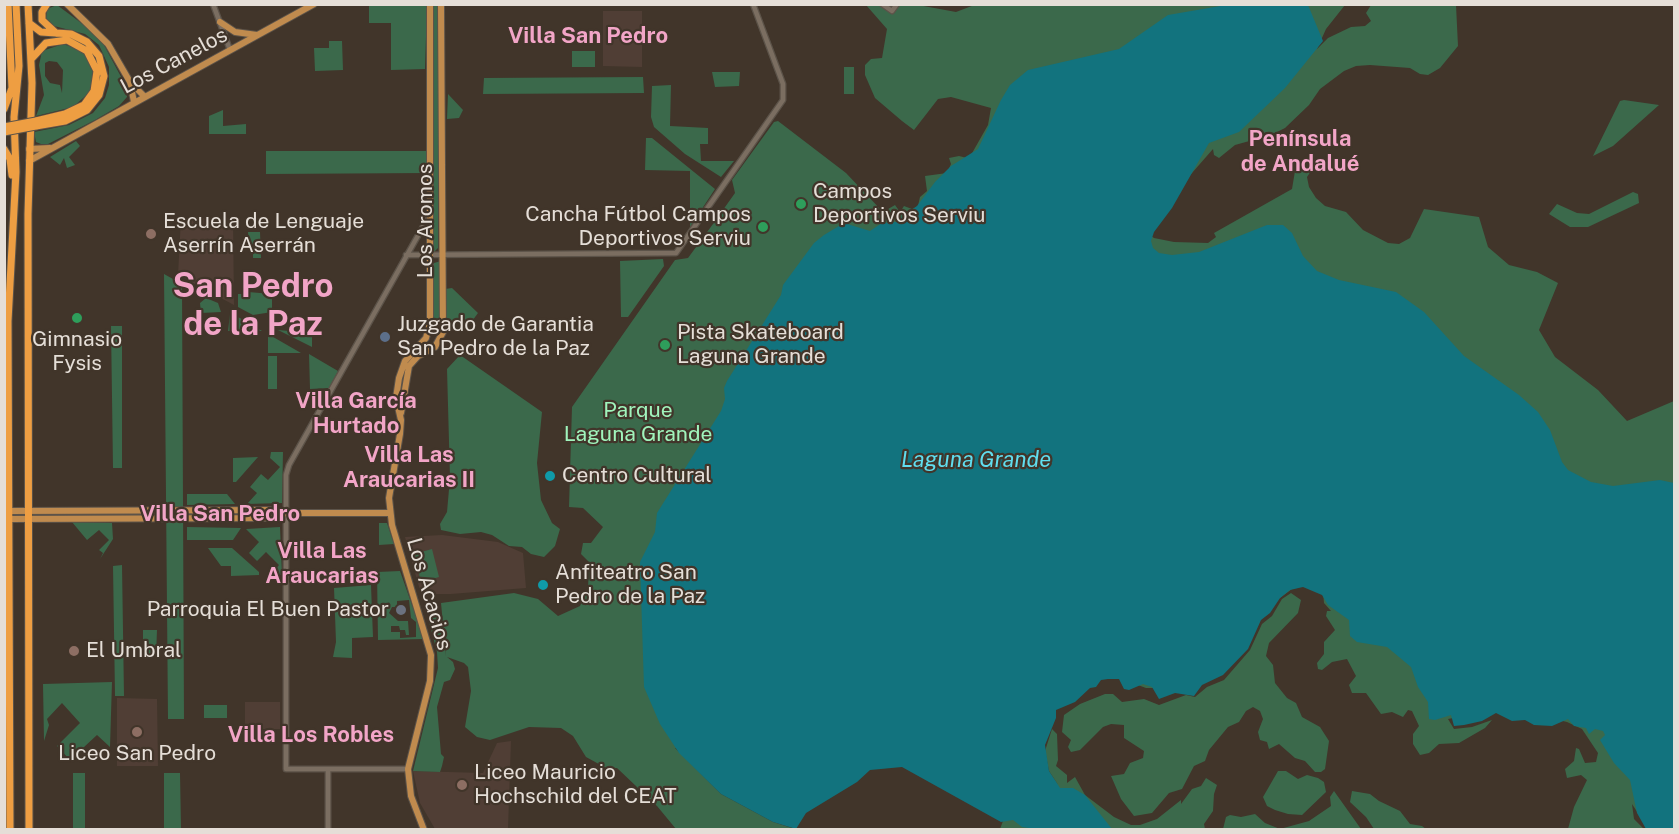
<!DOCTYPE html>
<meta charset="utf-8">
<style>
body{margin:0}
#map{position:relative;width:1679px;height:834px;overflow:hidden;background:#41352a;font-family:"Public Sans",sans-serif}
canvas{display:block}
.frame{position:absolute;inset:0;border:6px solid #e5ded7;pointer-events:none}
</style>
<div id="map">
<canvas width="1679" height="834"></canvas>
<div class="frame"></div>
</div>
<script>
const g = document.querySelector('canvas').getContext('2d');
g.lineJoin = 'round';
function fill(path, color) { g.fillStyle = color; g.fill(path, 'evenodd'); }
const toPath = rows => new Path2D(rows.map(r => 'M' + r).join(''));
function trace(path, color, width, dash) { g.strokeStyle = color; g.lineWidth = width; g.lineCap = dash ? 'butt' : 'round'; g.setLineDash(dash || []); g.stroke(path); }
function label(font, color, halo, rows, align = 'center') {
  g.font = font + ' "Public Sans",sans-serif'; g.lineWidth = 4.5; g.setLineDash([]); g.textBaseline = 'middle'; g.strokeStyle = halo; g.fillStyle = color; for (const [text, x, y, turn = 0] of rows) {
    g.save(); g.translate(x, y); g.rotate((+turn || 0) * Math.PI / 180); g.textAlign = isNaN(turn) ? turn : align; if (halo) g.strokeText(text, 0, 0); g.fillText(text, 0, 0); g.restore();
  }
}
fill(toPath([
 [603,11,642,11,642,67,603,66],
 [181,218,233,218,234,305,178,275],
 [442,535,498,542,523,553,526,588,451,594,421,594,405,537],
 [117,698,157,699,158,766,117,766],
 [245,702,280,702,280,729,245,729],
 [511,741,508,829,435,829,420,803,413,771,483,773,497,743]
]), '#503e35');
fill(toPath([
 [977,4,1345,5,1326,29,1317,49,1328,38,1351,27,1365,26,1371,21,1366,13,1371,5,1456,5,1458,46,1440,68,1428,75,1420,74,1410,68,1370,65,1356,66,1344,71,1320,89,1309,105,1285,128,1275,133,1266,132,1253,140,1235,145,1219,158,1214,155,1213,149,1178,189,1146,232,1154,238,1174,242,1208,243,1216,237,1214,233,1292,189,1295,171,1317,162,1307,177,1309,187,1316,198,1325,206,1346,212,1363,230,1388,243,1399,244,1410,238,1424,209,1479,217,1488,247,1509,265,1537,272,1558,283,1539,330,1555,357,1598,390,1627,421,1674,401,1674,829,1645,824,1632,804,1634,819,1644,829,1568,829,1574,807,1587,780,1581,775,1567,778,1565,769,1574,761,1576,748,1579,749,1585,763,1596,762,1598,753,1582,729,1567,722,1507,708,1448,719,1454,729,1472,727,1492,720,1485,728,1459,743,1439,744,1429,753,1420,755,1413,744,1413,734,1419,726,1412,711,1408,710,1403,717,1392,712,1381,714,1366,693,1352,693,1349,685,1356,676,1347,659,1332,662,1322,670,1318,669,1317,663,1324,654,1324,642,1335,630,1326,616,1327,611,1331,611,1324,603,1323,592,1300,583,1159,688,1146,688,1119,678,1099,675,1055,706,1037,755,1059,786,1049,771,1045,751,1052,729,1057,734,1058,760,1056,766,1067,775,1067,783,1075,777,1085,795,1114,817,1131,825,1140,825,1157,819,1181,800,1181,804,1192,789,1201,786,1206,778,1217,785,1214,794,1213,811,1204,824,1205,829,1000,829,1003,821,909,766,675,748,721,794,773,822,795,829,676,829,657,806,617,768,608,769,586,757,573,736,561,728,529,727,490,740,477,737,465,727,471,691,468,667,464,663,447,657,453,662,455,669,450,680,444,682,437,707,441,754,444,757,442,766,440,772,413,771,438,668,437,652,428,618,440,617,446,656,441,603,514,593,538,599,558,616,580,606,588,589,589,562,581,554,583,543,591,543,603,527,583,508,569,507,572,407,675,260,688,258,713,224,735,193,732,180,774,122,778,121,846,173,883,212,895,205,900,212,904,206,912,209,918,206,920,197,927,191,925,176,947,173,951,164,949,158,959,156,967,158,971,155,988,125,991,108,951,97,938,99,914,130,902,121,875,98,865,75,865,65,871,59,882,58,887,29,866,5,918,5,956,12],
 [57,5,88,28,104,45,127,88,127,97,119,106,95,120,48,144,41,144,36,142,34,132,69,125,93,113,105,98,109,85,109,67,99,45,85,34,54,26,46,20,47,9],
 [369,5,427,5,425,69,391,70,391,23,369,23],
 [433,5,438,5,438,248,434,252],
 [329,41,342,41,343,70,315,71,314,48,329,48],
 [63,44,81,50,92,65,94,77,90,92,73,107,36,116,44,95,39,65,42,51],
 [49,61,57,62,63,70,62,93,60,85,50,83,45,76,45,63],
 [572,51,595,51,595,67,572,67],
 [844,67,854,67,854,94,844,94],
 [712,72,740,72,739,86,715,87],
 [643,77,644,93,483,94,484,78],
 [671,85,670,126,708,128,708,144,700,144,701,161,734,161,721,177,685,154,654,127,651,117,652,86],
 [448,94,463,110,459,118,447,119],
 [1624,100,1659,105,1613,146,1593,156,1620,101],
 [223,110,223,126,246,124,246,134,209,134,209,116],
 [646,138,652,138,715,189,690,227,690,171,645,170],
 [76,141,80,146,69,157,75,165,67,168,64,158,60,165,50,157],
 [266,151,429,151,429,173,266,174],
 [1633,192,1638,194,1639,203,1588,227,1570,227,1549,214,1557,204,1577,213,1589,214],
 [248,232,260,232,261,258,253,258,253,244,249,244],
 [663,259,664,266,628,317,621,317,620,261],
 [441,261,440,320,434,320,434,263],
 [164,274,182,284,184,719,168,719],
 [452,288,478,313,470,324,446,320,445,289],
 [248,292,272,294,272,312,253,315,238,307,238,294,248,294],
 [206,298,218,303,221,312,201,313,200,303],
 [230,314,233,314,262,331,228,331],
 [111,326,122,326,122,468,113,468],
 [278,330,312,333,312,347],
 [268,334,301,353,268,353],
 [309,354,338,371,329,388,310,389],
 [460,355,542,412,537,463,541,500,552,523,560,529,555,546,544,557,531,554,522,547,509,546,492,535,481,532,460,534,441,530,440,524,447,512,450,478,447,369],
 [268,356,277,356,277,389,268,389],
 [271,452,283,452,282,503,247,504,257,493,250,487,261,474,268,480,280,467,270,458],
 [258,457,236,482,233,482,233,458],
 [187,494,227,494,235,504,187,505],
 [72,522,112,523,113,539,100,559,103,553,99,550,109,540,99,530,87,540],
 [379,523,387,523,394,544,379,545],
 [187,527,241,528,233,540,187,540],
 [280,527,282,575,271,575,279,565,266,552,257,561,249,553,259,542,246,529],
 [208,548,232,548,259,572,259,575,231,576,231,566,221,566],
 [432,549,439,577,421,582,414,554],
 [122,565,124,696,115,696,113,566],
 [400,571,424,639,378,640,377,572],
 [409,600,411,618,416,622,416,637,400,638,400,632,391,632,391,626,399,626,400,630,405,630,406,635,409,635,408,621,398,621,389,613,392,607,397,607,397,601],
 [371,585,373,637,352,638,352,658,333,657,336,642,334,588],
 [1291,593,1301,600,1298,613,1269,643,1266,656,1273,665,1275,683,1287,698,1296,703,1302,717,1320,727,1329,741,1325,769,1321,772,1315,772,1305,761,1295,758,1279,744,1269,749,1267,742,1260,740,1258,732,1263,719,1260,711,1253,707,1246,711,1239,722,1228,727,1209,750,1205,761,1194,766,1182,789,1169,793,1152,813,1134,816,1121,799,1111,776,1124,774,1130,763,1143,758,1144,751,1124,738,1124,725,1111,724,1103,727,1080,750,1071,752,1068,747,1071,740,1062,732,1064,715,1080,704,1105,694,1113,694,1122,702,1144,699,1159,705,1186,695,1195,697,1207,687,1224,680,1250,650,1262,624,1272,616,1282,599],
 [143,630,157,630,156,657,143,657],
 [112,682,110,747,97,735,70,760,57,746,80,723,62,703,47,719,49,725,44,741,43,684],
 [204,705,227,705,227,718,204,718],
 [1278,771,1286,771,1298,779,1307,775,1318,778,1324,782,1326,792,1302,815,1288,814,1275,810,1267,806,1263,797],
 [73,773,85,773,85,829,73,829],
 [164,773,180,773,181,829,164,829],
 [1334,791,1361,829,1223,829,1226,817,1230,815,1241,817,1255,814,1265,823,1280,829,1309,821,1331,806,1330,797],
 [1352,791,1370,794,1379,801,1400,811,1410,824,1422,826,1426,829,1374,829,1366,817,1350,802]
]), '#3b694b');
fill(toPath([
 [1232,4,1308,5,1323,41,1285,88,1239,132,1209,143,1172,208,1154,232,1151,241,1153,248,1159,253,1172,255,1199,252,1267,225,1283,225,1292,233,1303,256,1317,271,1339,280,1396,292,1424,312,1464,356,1519,395,1538,412,1550,430,1562,462,1568,470,1591,482,1613,486,1660,480,1674,483,1674,829,1646,829,1637,813,1630,780,1614,763,1600,740,1605,735,1603,731,1595,729,1589,734,1586,728,1574,726,1568,719,1552,726,1534,725,1525,720,1512,721,1496,713,1482,721,1464,725,1454,726,1451,715,1435,720,1429,719,1428,702,1418,687,1411,667,1387,647,1357,642,1350,636,1349,620,1328,605,1322,595,1303,587,1290,590,1280,598,1270,613,1261,620,1248,649,1223,675,1202,685,1194,696,1175,693,1159,699,1152,687,1143,684,1129,690,1124,689,1119,679,1108,679,1101,680,1096,687,1090,688,1075,702,1056,710,1056,718,1045,745,1049,771,1060,788,1073,788,1085,795,1112,829,1036,829,1022,827,1013,820,1001,822,902,767,870,770,857,782,806,813,796,829,773,822,721,794,679,753,660,724,644,687,640,562,655,532,657,513,721,411,725,399,724,388,727,381,781,295,783,285,814,243,824,235,844,223,870,231,882,223,896,222,917,206,935,182,951,166,978,149,1001,100,1010,85,1028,70,1119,49,1168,15]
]), '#12737e');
const minor = toPath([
 [213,4,230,50],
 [882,4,892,11,897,4],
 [406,255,676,253,783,100,783,84,753,4],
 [408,769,286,769,286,475,289,465,429,216],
 [328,830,328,769]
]);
const major = toPath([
 [67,4,108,44,130,82,134,102],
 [220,22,235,32,257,35],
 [130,82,144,96],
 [29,149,50,148],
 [29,161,314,4],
 [401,413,409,366,418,356,435,347,443,332,441,4],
 [9,511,276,510,286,513,390,513],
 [9,519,273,518,286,513],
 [424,830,411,796,408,769,430,681,431,655,392,525,389,498,400,434,401,420,396,398,399,378,405,361,426,338,430,323,430,4]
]);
const highway = toPath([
 [28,4,32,83,28,214,29,830],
 [47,4,42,12,42,20,56,33],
 [29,23,41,32,71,34,87,42,99,56,104,76,99,95,87,110,65,121,36,126],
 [32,58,46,43,67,40,87,51,97,71,94,91,84,105,65,114,36,121],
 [4,109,12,88,8,4],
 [4,149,10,159,12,175],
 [10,830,8,321,16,172,14,117,19,66,16,4]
]);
trace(minor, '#5c5349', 7);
trace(major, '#5c5349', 8);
trace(highway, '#5c5349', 9);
trace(minor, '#7b6e61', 4.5);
trace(major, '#c08b4e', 6);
trace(highway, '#ee9e42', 7);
const highwayBridge = toPath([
 [4,127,36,121],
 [4,132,36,126]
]);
trace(highwayBridge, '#5c5349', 9, []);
trace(highwayBridge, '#ee9e42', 7);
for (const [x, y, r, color] of [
 [801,204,6,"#2e9e5b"],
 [763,227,6,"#2e9e5b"],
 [151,234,6,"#8d6e63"],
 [77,318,6,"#2e9e5b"],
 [385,337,6,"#5c6f8a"],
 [665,345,6,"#2e9e5b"],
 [550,476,6,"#0f9aa8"],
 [543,585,6,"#0f9aa8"],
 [401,610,6,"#6b7280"],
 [74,651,6,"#8d6e63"],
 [137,732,6,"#8d6e63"],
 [462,785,6,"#8d6e63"]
]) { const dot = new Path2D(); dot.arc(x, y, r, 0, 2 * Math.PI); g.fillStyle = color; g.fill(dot); trace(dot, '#41352a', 2); }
label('21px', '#e5ded7', '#41352a', [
 ["Los Canelos",174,61,-28],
 ["Los Aromos",426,221,-90],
 ["Los Acacios",429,594,74]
]);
label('21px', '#e5ded7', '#41352a', [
 ["Campos",813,192],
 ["Deportivos Serviu",813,216],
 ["Cancha Fútbol Campos",751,215,"right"],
 ["Deportivos Serviu",751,239,"right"],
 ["Escuela de Lenguaje",163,222],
 ["Aserrín Aserrán",163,246],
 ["Juzgado de Garantia",397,325],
 ["San Pedro de la Paz",397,349],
 ["Pista Skateboard",677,333],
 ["Laguna Grande",677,357],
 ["Gimnasio",77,340,"center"],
 ["Fysis",77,364,"center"],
 ["Centro Cultural",562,476],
 ["Anfiteatro San",555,573],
 ["Pedro de la Paz",555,597],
 ["Parroquia El Buen Pastor",389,610,"right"],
 ["El Umbral",86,651],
 ["Liceo San Pedro",137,754,"center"],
 ["Liceo Mauricio",474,773],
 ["Hochschild del CEAT",474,797]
], 'left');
label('21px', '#a0f4bc', '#41352a', [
 ["Parque",638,411],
 ["Laguna Grande",638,435]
]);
label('bold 22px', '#f2a5c7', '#41352a', [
 ["Villa San Pedro",588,36],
 ["Península",1300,139],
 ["de Andalué",1300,164],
 ["Villa García",356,401],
 ["Hurtado",356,426],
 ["Villa Las",409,455],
 ["Araucarias II",409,480],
 ["Villa San Pedro",220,514],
 ["Villa Las",322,551],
 ["Araucarias",322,576],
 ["Villa Los Robles",311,735]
]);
label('italic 22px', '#60deef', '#41352a', [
 ["Laguna Grande",976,460]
]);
label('bold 33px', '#f2a5c7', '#41352a', [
 ["San Pedro",253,287],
 ["de la Paz",253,325]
]);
</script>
